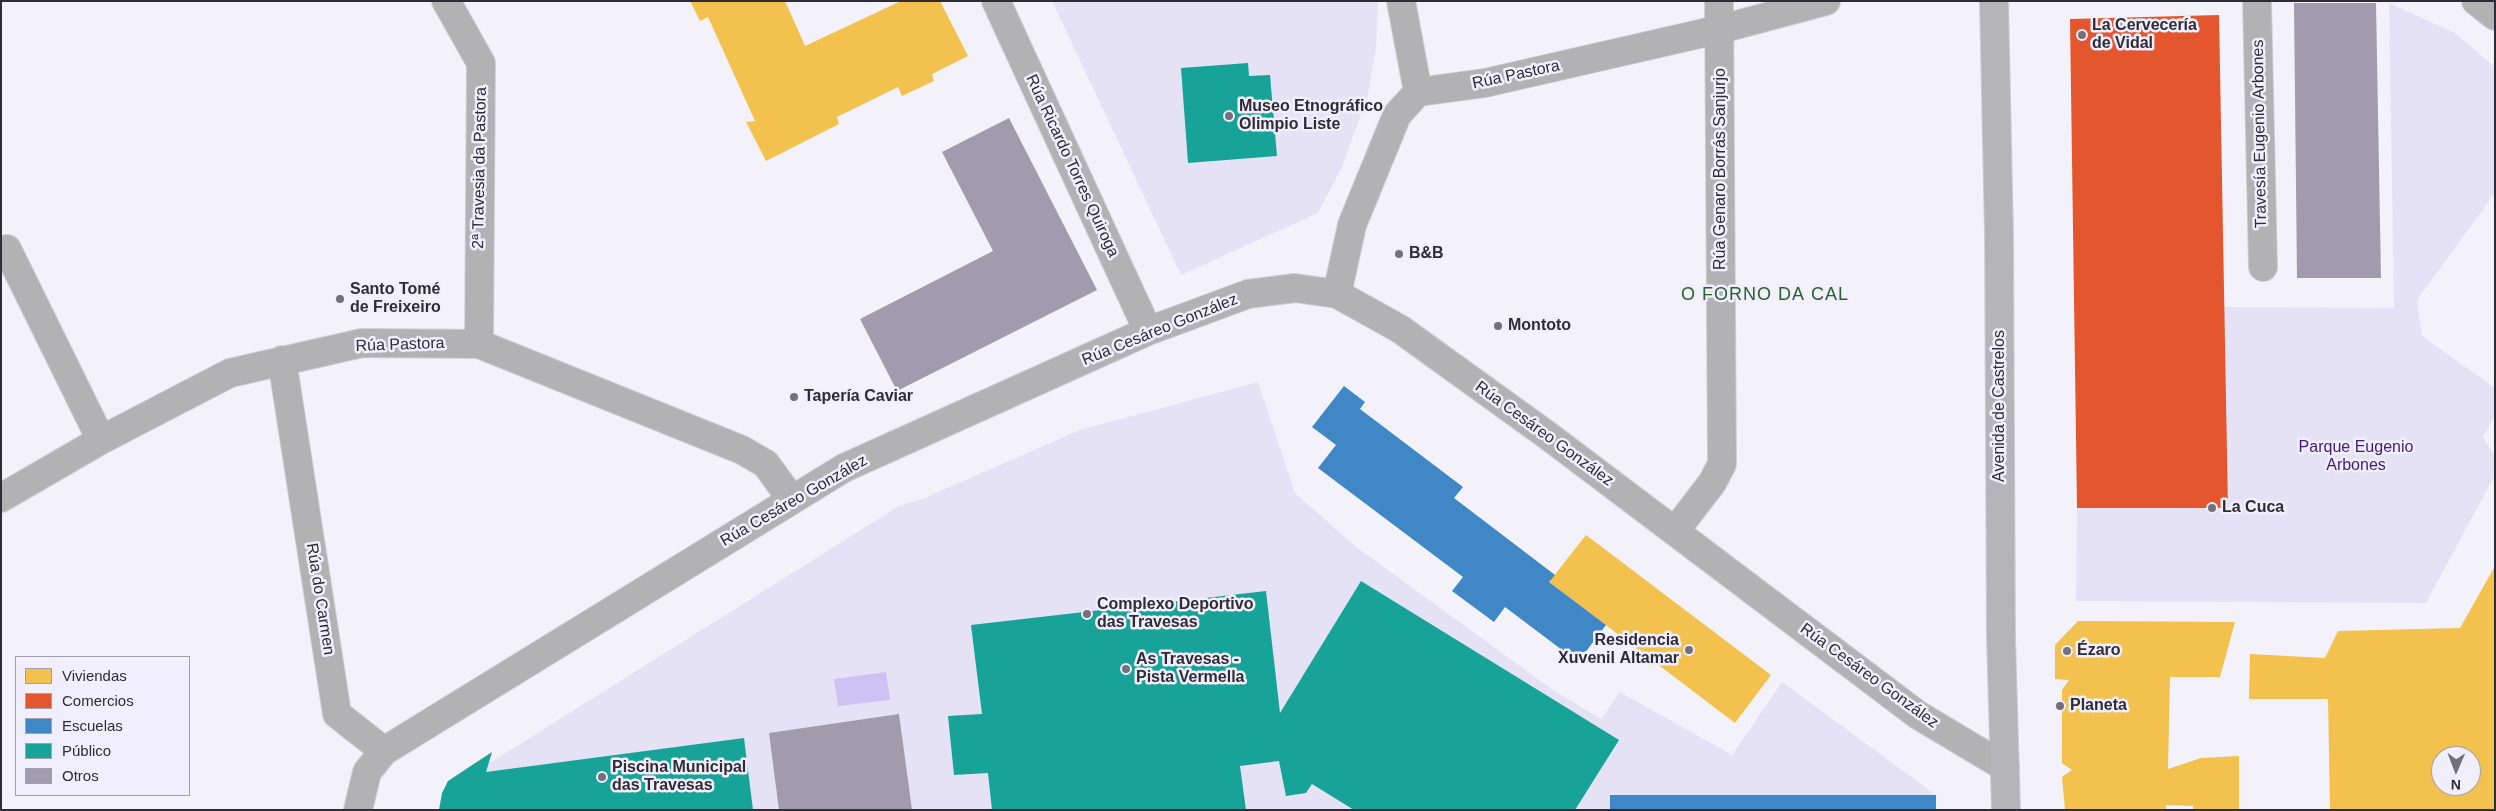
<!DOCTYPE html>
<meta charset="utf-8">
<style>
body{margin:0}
#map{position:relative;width:2496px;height:811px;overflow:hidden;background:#f3f2fa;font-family:Helvetica,sans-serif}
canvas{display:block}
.frame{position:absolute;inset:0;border:2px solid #2e2c34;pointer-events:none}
.legend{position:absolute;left:15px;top:656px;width:175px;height:140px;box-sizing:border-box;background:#f1eefe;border:1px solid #a3a0ad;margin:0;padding:6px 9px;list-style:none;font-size:15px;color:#2e2c34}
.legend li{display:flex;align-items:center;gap:10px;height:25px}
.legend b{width:25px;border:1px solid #a3a0ad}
.north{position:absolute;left:2431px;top:746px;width:50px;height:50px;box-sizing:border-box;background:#f1eefe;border:1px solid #a3a0ad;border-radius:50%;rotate:181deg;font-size:14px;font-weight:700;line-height:20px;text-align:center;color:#2e2c34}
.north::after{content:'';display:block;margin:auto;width:18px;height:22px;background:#737179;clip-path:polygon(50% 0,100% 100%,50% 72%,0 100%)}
</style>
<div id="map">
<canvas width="2496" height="811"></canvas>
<div class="frame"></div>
<ul class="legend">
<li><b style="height:14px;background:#f2c14e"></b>Viviendas</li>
<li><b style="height:14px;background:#e4572e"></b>Comercios</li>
<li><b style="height:14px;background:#3f88c5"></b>Escuelas</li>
<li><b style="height:14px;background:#17a398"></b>Público</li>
<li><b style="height:14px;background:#a09cae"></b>Otros</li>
</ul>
<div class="north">N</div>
</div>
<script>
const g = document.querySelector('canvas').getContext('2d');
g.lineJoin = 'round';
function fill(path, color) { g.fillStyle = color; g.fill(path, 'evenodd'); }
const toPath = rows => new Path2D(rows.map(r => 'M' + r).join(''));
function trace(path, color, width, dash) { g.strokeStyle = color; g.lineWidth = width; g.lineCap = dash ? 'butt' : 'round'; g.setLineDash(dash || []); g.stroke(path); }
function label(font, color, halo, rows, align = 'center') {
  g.font = font + ' Helvetica,sans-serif'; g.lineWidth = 5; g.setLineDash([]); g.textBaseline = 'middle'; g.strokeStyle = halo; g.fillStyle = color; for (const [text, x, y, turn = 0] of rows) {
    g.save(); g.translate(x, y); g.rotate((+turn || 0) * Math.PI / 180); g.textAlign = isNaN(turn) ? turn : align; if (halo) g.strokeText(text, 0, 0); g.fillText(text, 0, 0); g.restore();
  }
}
fill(toPath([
 [1052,1,1378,1,1376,48,1368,95,1342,167,1318,213,1181,275],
 [2389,3,2455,33,2495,67,2495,193,2417,300,2422,336,2495,388,2495,415,2483,437,2495,457,2495,475,2426,603,2076,601,2077,508,2228,508,2224,307,2394,308],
 [1258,382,1295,493,1355,546,1553,690,1601,719,1620,692,1732,755,1782,682,1936,795,1936,810,443,810,442,793,899,506,922,499,1080,430]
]), '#e5e2f6');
fill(toPath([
 [886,672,890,700,838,706,834,679]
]), '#ccc2f4');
fill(toPath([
 [690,1,785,1,805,46,901,1,940,1,968,56,932,74,934,81,902,96,898,87,837,117,839,124,766,161,746,122,755,121,708,17,700,21],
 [1586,535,1771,675,1735,723,1549,582],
 [2495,566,2495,810,2330,810,2328,699,2249,699,2250,654,2325,658,2338,631,2460,628],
 [2441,756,2471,756,2471,786,2441,786],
 [2078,621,2235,622,2220,677,2170,677,2168,769,2201,758,2239,756,2239,810,2193,810,2193,806,2166,805,2166,810,2065,810,2062,777,2072,770,2062,763,2062,690,2069,680,2055,679,2055,645]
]), '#f2c14e');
fill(toPath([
 [2219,15,2228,508,2077,508,2070,19]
]), '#e4572e');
fill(toPath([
 [1344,386,1365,402,1360,409,1463,487,1454,498,1555,575,1549,582,1606,625,1578,662,1505,607,1494,622,1452,591,1463,577,1318,468,1336,445,1312,427],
 [1610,795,1936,795,1936,810,1610,810]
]), '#3f88c5');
fill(toPath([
 [1248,63,1249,76,1270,75,1277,156,1188,163,1181,68],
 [1361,581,1619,740,1575,810,1354,810,1312,784,1306,793,1286,796,1279,761,1240,766,1246,810,992,810,988,773,954,775,948,716,982,714,971,625,1266,591,1280,713],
 [744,738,753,810,439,810,442,793,448,781,492,752,486,772]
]), '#17a398');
fill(toPath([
 [2294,3,2376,3,2381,278,2297,278],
 [1009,118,1097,290,897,391,860,319,993,251,942,152],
 [899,714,912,810,779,810,769,733]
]), '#a09cae');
const minor = toPath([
 [446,1,481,63,479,344],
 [996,1,1148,331],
 [1401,1,1418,92],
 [2257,1,2263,267],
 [2476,1,2495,16],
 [7,249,101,440],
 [1337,294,1352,225,1397,115,1418,92,1485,83,1721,29,1826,1],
 [282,360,337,714,384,751],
 [1,498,101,440,230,373,362,343,479,344,742,450,766,464,792,500],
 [1675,531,1712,483,1722,464,1719,1],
 [358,810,367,772,384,751,844,468,1148,331,1248,294,1295,288,1337,294,1400,329,1547,435,1918,715,2005,767]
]);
const major = toPath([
 [1994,1,1999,236,2001,638,2006,810]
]);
trace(minor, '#d0cfd6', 30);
trace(major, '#d0cfd6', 30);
trace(minor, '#b2b1b4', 28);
trace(major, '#b4b4b9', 28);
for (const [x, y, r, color] of [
 [2082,35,5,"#737179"],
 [1229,116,5,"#737179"],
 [1399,254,5,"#737179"],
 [340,299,5,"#737179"],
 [1498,326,5,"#737179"],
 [794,397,5,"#737179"],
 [2212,508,5,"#737179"],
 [1087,614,5,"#737179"],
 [1689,650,5,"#737179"],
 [2067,651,5,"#737179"],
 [1126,669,5,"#737179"],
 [2060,706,5,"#737179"],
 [602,777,5,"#737179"]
]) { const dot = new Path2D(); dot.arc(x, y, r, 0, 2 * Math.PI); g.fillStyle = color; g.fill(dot); trace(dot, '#f1eefe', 2); }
label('bold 16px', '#2e2c34', '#f1eefe', [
 ["La Cervecería",2092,26],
 ["de Vidal",2092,44],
 ["Museo Etnográfico",1239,107],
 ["Olimpio Liste",1239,125],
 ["B&B",1409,254],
 ["Santo Tomé",350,290],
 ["de Freixeiro",350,308],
 ["Montoto",1508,326],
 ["Tapería Caviar",804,397],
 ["La Cuca",2222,508],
 ["Complexo Deportivo",1097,605],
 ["das Travesas",1097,623],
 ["Residencia",1679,641,"right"],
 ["Xuvenil Altamar",1679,659,"right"],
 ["Ézaro",2077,651],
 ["As Travesas -",1136,660],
 ["Pista Vermella",1136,678],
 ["Planeta",2070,706],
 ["Piscina Municipal",612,768],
 ["das Travesas",612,786]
], 'left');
label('16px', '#2e2c34', '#f1eefe', [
 ["Rúa Pastora",1516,75,-12],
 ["Travesía Eugenio Arbones",2260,134,-91],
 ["Rúa Ricardo Torres Quiroga",1072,166,65],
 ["2ª Travesia da Pastora",480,168,-89],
 ["Rúa Genaro Borrás Sanjurjo",1721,169,-90],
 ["Rúa Cesáreo González",1160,330,-22],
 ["Rúa Pastora",400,345,-2],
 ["Avenida de Castrelos",2000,406,-90],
 ["Rúa Cesáreo González",1544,434,36],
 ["Rúa Cesáreo González",794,501,-30],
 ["Rúa do Carmen",320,599,81],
 ["Rúa Cesáreo González",1869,676,36]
]);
label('16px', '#401b7c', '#f1eefe', [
 ["Parque Eugenio",2356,448],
 ["Arbones",2356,466]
]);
g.letterSpacing = '1px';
label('18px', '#2a602b', '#f1eefe', [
 ["O FORNO DA CAL",1765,295]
]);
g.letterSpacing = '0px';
</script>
